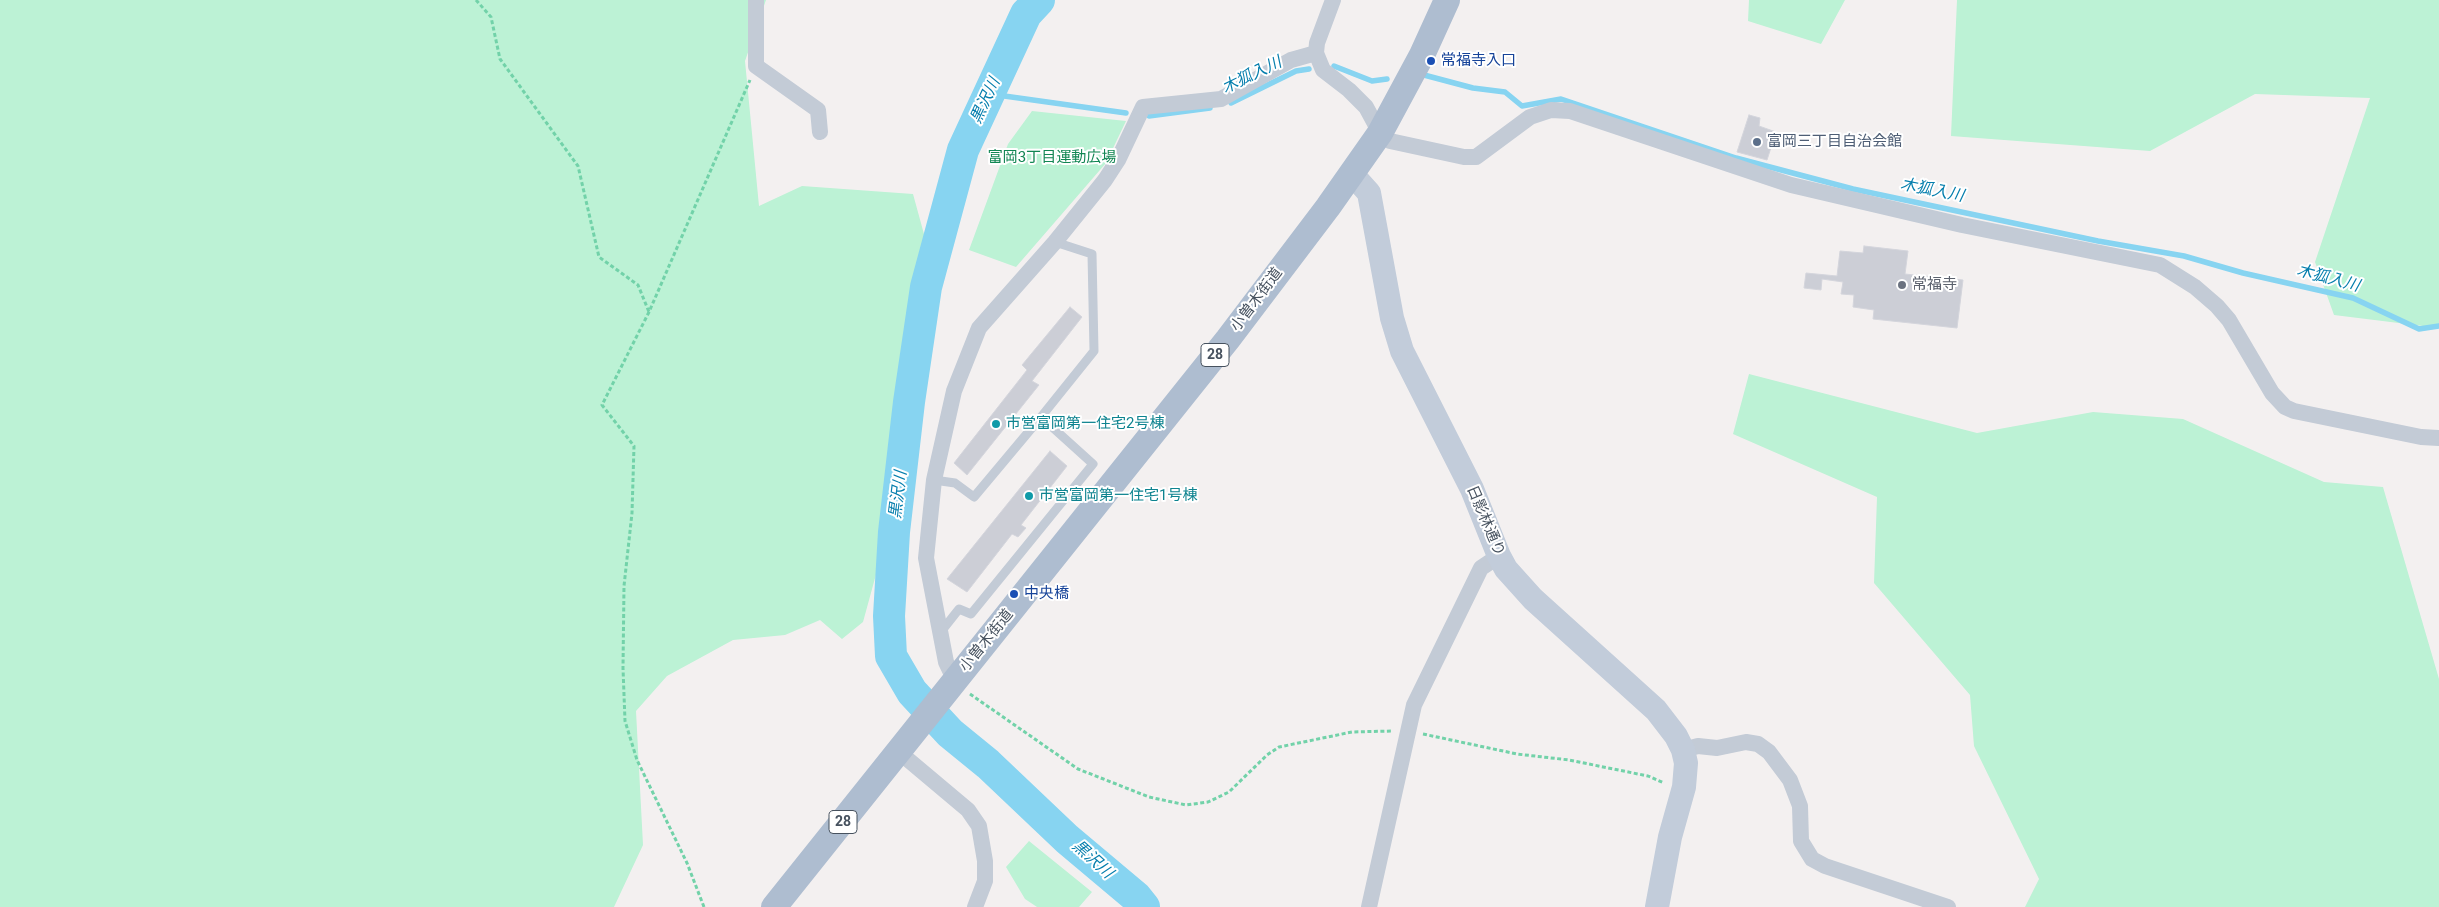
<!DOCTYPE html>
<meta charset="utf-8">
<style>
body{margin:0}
canvas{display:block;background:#f3f0f0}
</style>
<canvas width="2439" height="907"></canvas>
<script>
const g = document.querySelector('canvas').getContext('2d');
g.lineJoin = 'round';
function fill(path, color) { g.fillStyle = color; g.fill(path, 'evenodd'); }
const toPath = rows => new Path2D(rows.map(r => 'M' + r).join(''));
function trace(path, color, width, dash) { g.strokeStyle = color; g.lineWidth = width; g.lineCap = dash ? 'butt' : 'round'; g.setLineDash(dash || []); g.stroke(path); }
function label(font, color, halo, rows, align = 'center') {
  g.font = font + ' Roboto,"Noto Sans JP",sans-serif'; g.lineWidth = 4; g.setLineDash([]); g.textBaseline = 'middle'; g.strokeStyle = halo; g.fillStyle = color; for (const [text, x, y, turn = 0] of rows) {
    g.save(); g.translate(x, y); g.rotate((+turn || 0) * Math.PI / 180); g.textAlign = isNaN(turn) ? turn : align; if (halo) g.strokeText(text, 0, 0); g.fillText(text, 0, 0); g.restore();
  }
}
fill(toPath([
 [0,0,766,0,745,61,759,206,802,186,913,194,930,256,886,538,863,622,842,639,820,620,785,635,733,640,667,676,636,711,643,845,614,907,0,907],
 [1749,0,1845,0,1821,44,1748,21],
 [1957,0,2439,0,2439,328,2334,315,2315,262,2370,98,2255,94,2150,151,1951,136],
 [1032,111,1126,121,1106,163,1016,267,969,250,1008,144],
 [1749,374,1977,433,2093,412,2183,419,2324,482,2383,487,2439,679,2439,907,2025,907,2039,879,1974,746,1970,695,1874,583,1877,497,1733,434],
 [1029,841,1092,892,1079,907,1037,907,1025,899,1006,867]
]), '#bcf2d5');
trace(toPath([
 [1334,66,1372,81,1387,79],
 [1424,75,1473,88,1505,92,1522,106,1561,99,1736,158,1853,189,2098,241,2184,256,2243,273,2353,298,2419,329,2439,326],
 [990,94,1126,113],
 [1231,103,1296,71,1309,69],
 [1149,116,1210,108]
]), '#87d4f1', 5.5);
trace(toPath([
 [1039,0,1026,14,963,150,926,287,909,402,894,532,889,616,891,656,912,692,950,733,988,764,1067,839,1136,897,1144,907]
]), '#87d4f1', 32);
const building = toPath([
 [1749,115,1760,118,1759,126,1776,132,1767,160,1737,152,1749,115],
 [1864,246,1908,251,1905,274,1963,280,1957,328,1873,319,1874,310,1853,307,1854,295,1841,294,1843,282,1822,279,1821,290,1804,288,1806,273,1837,276,1840,251,1863,253,1864,246],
 [1070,307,1082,317,1032,381,1039,385,967,475,954,463,1027,370,1022,365,1070,307],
 [1050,451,1067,466,1021,525,1026,528,1018,537,1012,534,967,592,947,579,1050,451]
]);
fill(building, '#ccced6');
trace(building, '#d4d5dc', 1);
trace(toPath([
 [476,0,491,17,500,59,578,166,599,257,638,285,649,312],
 [970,694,1078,769,1149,797,1186,805,1208,802,1229,792,1267,755,1279,747,1352,732,1392,731],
 [1423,734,1517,754,1569,760,1648,776,1664,783],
 [704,907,687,863,637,760,625,721,623,668,624,586,632,513,634,446,602,405,649,312,750,80]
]), '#72d2a9', 3, [4, 2.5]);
trace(toPath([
 [1041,417,1094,351,1092,254,1055,242],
 [934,480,955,483,974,497,1041,417,1093,464,971,614,959,609,940,633]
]), '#c3cbd6', 9);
trace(toPath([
 [756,0,756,66,818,110,820,132],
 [1333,0,1317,43,1316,53,1323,70,1349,90,1366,107,1380,133,1390,141,1464,157,1476,157,1530,117,1551,110,1570,111,1791,185,1962,225,2160,265,2195,287,2217,306,2229,320,2272,393,2285,407,2294,411,2421,437,2439,438],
 [955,681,946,662,926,558,934,480,954,391,979,328,1055,242,1105,180,1118,160,1143,107,1221,99,1291,60,1316,53],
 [1683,750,1698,746,1717,748,1746,742,1758,744,1769,752,1790,780,1800,806,1801,841,1812,859,1825,866,1948,907],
 [899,752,968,810,979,826,985,861,985,881,975,907],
 [1369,907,1414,705,1481,568,1499,556]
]), '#c3cbd6', 16);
trace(toPath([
 [1352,174,1369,193,1392,318,1402,351,1472,489,1499,556,1506,569,1533,599,1656,710,1676,736,1683,750,1686,763,1684,787,1670,837,1657,907]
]), '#c2ccda', 24);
trace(toPath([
 [774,907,1228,339,1328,207,1380,133,1422,55,1447,0]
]), '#aebdd0', 26);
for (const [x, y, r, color] of [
 [1431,61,5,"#1a4fb4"],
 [1757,142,5,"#5c6f8a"],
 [1902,285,5,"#6b7280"],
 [996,424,5,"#0f9aa8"],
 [1029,496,5,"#0f9aa8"],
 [1014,594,5,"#1a4fb4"]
]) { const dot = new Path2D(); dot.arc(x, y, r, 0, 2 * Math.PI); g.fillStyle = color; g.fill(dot); trace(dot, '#fff', 2); }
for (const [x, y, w] of [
 [1215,355,28],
 [843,822,28]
]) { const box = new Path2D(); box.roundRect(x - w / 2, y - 11.5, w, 23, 4); g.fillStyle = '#fff'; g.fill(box); trace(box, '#47525f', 1); }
label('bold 14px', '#47525f', null, [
 ["28",1215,355],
 ["28",843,822]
]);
label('15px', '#164399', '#fff', [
 ["常福寺入口",1441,61],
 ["中央橋",1024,594]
], 'left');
label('15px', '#4e5e75', '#fff', [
 ["富岡三丁目自治会館",1767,142]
], 'left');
label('15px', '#128653', '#fff', [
 ["富岡3丁目運動広場",1052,158]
]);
label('15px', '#5b616d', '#fff', [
 ["常福寺",1912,285]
], 'left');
label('15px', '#47525f', '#fff', [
 ["小曽木街道",1257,300,-53],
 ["日影林通り",1485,521,67],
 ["小曽木街道",987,641,-51]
]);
label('15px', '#0d838f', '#fff', [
 ["市営富岡第一住宅2号棟",1006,424],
 ["市営富岡第一住宅1号棟",1039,496]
], 'left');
label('italic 16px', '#057ead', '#fff', [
 ["木狐入川",1252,76,-26],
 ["黒沢川",986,101,-65],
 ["木狐入川",1932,191,11],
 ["木狐入川",2328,279,15],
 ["黒沢川",899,495,-83],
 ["黒沢川",1092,860,42]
]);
</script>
